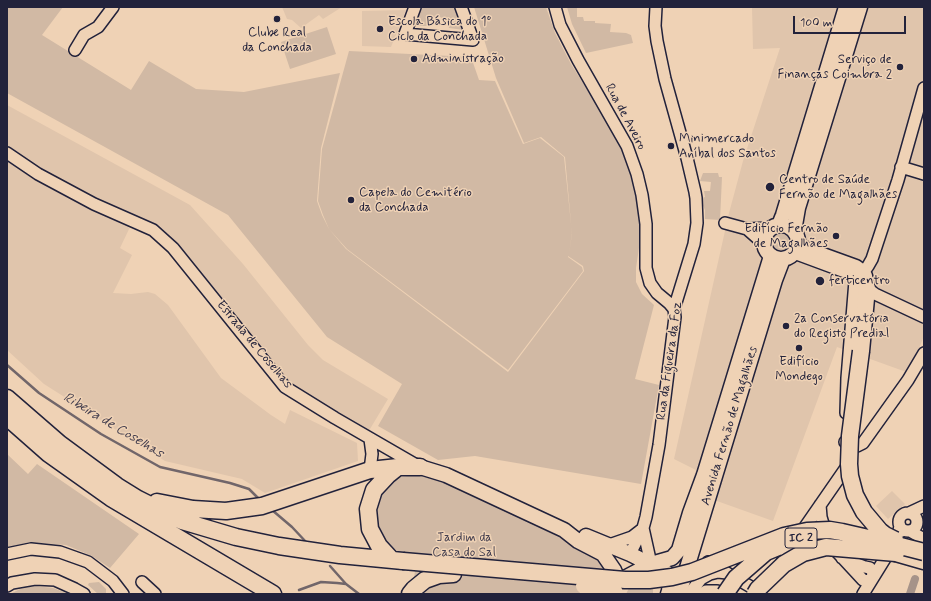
<!DOCTYPE html>
<meta charset="utf-8">
<style>
body{margin:0}
#map{position:relative;width:931px;height:601px;overflow:hidden;background:#efd2b5;font-family:Mynerve,sans-serif}
canvas{display:block}
.frame{position:absolute;inset:0;border:8px solid #22223b;pointer-events:none}
.scale{position:absolute;left:793px;top:16px;width:113px;height:18px;box-sizing:border-box;border:2px solid #22223b;border-top:0;padding-left:5px;font-size:12px;line-height:14px;white-space:nowrap;color:#22223b;-webkit-text-stroke:3px #efd2b5;paint-order:stroke}
</style>
<div id="map">
<canvas width="931" height="601"></canvas>
<div class="frame"></div>
<div class="scale">100 m</div>
</div>
<script>
const g = document.querySelector('canvas').getContext('2d');
g.lineJoin = 'round';
function fill(path, color) { g.fillStyle = color; g.fill(path, 'evenodd'); }
const toPath = rows => new Path2D(rows.map(r => 'M' + r).join(''));
function trace(path, color, width, dash) { g.strokeStyle = color; g.lineWidth = width; g.lineCap = dash ? 'butt' : 'round'; g.setLineDash(dash || []); g.stroke(path); }
function label(font, color, halo, rows, align = 'center') {
  g.font = font + ' Mynerve,sans-serif'; g.lineWidth = 3; g.setLineDash([]); g.textBaseline = 'middle'; g.strokeStyle = halo; g.fillStyle = color; for (const [text, x, y, turn = 0] of rows) {
    g.save(); g.translate(x, y); g.rotate((+turn || 0) * Math.PI / 180); g.textAlign = isNaN(turn) ? turn : align; if (halo) g.strokeText(text, 0, 0); g.fillText(text, 0, 0); g.restore();
  }
}
fill(toPath([
 [282,7,342,7,323,19,319,15,301,28,292,20,287,19],
 [752,7,924,7,924,336,909,373,837,347,773,521,689,491,696,470,674,459,729,213,743,161,780,48,753,49],
 [406,10,391,47,362,46,362,11],
 [7,105,190,205,243,264,308,345,323,360,388,399,367,434,293,390,155,228,38,170,7,150],
 [7,158,56,190,130,227,120,248,132,255,113,293,131,294,148,292,155,294,168,305,221,378,271,415,285,424,290,410,357,443,358,461,265,493,242,479,165,461,44,384,7,350],
 [892,491,905,504,888,519,876,506]
]), '#e0c5ac');
fill(toPath([
 [7,7,63,7,42,35,131,90,149,61,196,89,244,92,340,73,321,148,317,201,322,215,329,229,346,249,508,372,584,271,583,266,568,256,568,257,582,267,583,271,508,370,347,249,329,229,323,215,318,201,322,149,349,51,471,57,479,80,495,81,523,144,540,138,564,157,572,233,569,254,572,234,565,157,541,137,524,143,496,78,474,7,546,7,555,33,571,64,612,129,625,153,637,188,641,221,640,241,636,268,636,282,642,294,654,305,635,379,659,385,641,484,475,456,438,460,378,426,402,384,327,337,228,215,7,93],
 [419,7,456,7,464,30,449,28,448,22,446,20,440,17,434,17,432,18,428,23,427,26,412,26],
 [567,7,577,7,577,17,583,17,584,21,595,21,595,23,611,24,610,32,626,33,631,35,633,43,586,53,572,24],
 [327,27,336,54,290,69,281,42],
 [703,173,718,173,719,177,722,177,720,220,705,219,705,210,700,199,705,197,704,191,710,191,711,182,700,181],
 '769 241a11 11 0 1 1 22 0a11 11 0 1 1-22 0Z',
 [7,454,28,474,37,464,139,534,110,568,92,556,66,545,29,542,7,548],
 [408,476,419,476,444,481,594,554,606,567,600,594,412,594,417,555,399,552,382,540,373,525,373,506,381,489,396,478],
 [99,582,106,589,106,594,98,594,88,585,89,583],
 [632,582,653,587,653,594,626,594],
 [35,586,53,588,69,594,10,594,20,589]
]), '#d1b9a4');
trace(toPath([
 [7,365,39,393,101,434,160,467,230,483,249,489,260,500],
 [272,510,292,527,307,543],
 [330,566,346,584],
 [299,590,321,582,337,583,346,584,359,594]
]), '#71666a', 2.5);
trace(toPath([
 [910,594,915,579]
]), '#a69389', 8);
const minor = toPath([
 [415,7,405,34,473,40,461,7],
 [555,7,560,25,578,60,627,146,637,174,642,195,646,224,646,268,650,283,657,293,669,303,674,309],
 [75,50,84,35,98,27,113,7],
 [7,153,38,174,94,204,153,230,173,248,285,387,335,418,418,466],
 [901,167,924,174],
 [725,223,747,229,770,228],
 [747,229,764,244],
 [794,253,848,273,853,277,855,281,847,378,846,413],
 [863,273,868,266,872,259,898,180,924,88],
 [867,288,875,294,924,317],
 [845,442,849,446,857,446,863,443,908,380,924,353],
 [370,470,372,454,370,439],
 [820,505,821,517,824,527,830,541,838,553,863,580,868,581,872,578,873,573,870,568,865,567,842,558],
 [909,513,924,506],
 '899 522a9 9 0 1 1 18 0a9 9 0 1 1-18 0Z',
 [643,528,651,564],
 [910,531,924,539],
 [609,545,632,537,641,530],
 [7,554,31,549,60,552,88,562,113,581,123,594],
 [630,554,643,528,646,517,659,445,675,317,674,309,694,244,697,223,696,198,695,192,687,158,665,79,657,41,655,26,656,7],
 [708,562,751,587,760,594],
 [780,566,787,553,850,462],
 [142,582,155,594],
 [7,586,12,583,35,579,55,580,75,589,84,594],
 [689,594,701,579,710,574,718,572,727,573],
 [702,594,706,591,717,591,721,594],
 [863,594,897,539,900,526]
]);
const major = toPath([
 [779,225,783,215,846,7],
 '764 242a17 17 0 1 1 34 0a17 17 0 1 1-34 0Z',
 [794,231,798,208,860,7],
 [798,246,856,267,860,270,865,276,867,288],
 [420,467,446,475,564,530,578,541,603,554,614,570,619,582],
 [586,536,630,554,666,572,670,581,669,591,668,594],
 [619,581,651,564,672,558,679,550,690,513,704,475,771,256],
 [679,594,775,280,783,259]
]);
const highway = toPath([
 [861,351,867,288],
 [7,398,60,444,117,486,138,499,182,521,236,537,279,546,340,555,403,561],
 [7,417,49,454,111,498,273,594],
 [157,502,193,509,226,511,262,506,370,470,398,467,420,467],
 [896,553,924,561],
 [391,559,379,546,370,529,368,509,374,490,388,475,398,467],
 [410,594,414,589,425,580,439,575,453,574]
]);
trace(minor, '#22223b', 14);
trace(major, '#22223b', 17);
trace(highway, '#22223b', 19);
trace(minor, '#efd2b5', 11);
trace(major, '#efd2b5', 14);
trace(highway, '#efd2b5', 16);
const highwayBridge = toPath([
 [861,351,850,436,849,464,850,476,855,495,864,512,880,531,885,535,895,540],
 [403,561,625,580,649,580,672,577,692,572,784,536,807,531,830,530,842,532,877,540,924,552],
 [584,586,599,588,616,594],
 [725,594,736,578,766,552,778,547],
 [755,594,758,589,784,564,803,553,826,547,896,553]
]);
trace(highwayBridge, '#22223b', 19, []);
trace(highwayBridge, '#efd2b5', 16);
for (const [x, y, r, color] of [
 [277,19,4,"#22223b"],
 [380,29,4,"#22223b"],
 [414,59,4,"#22223b"],
 [900,67,4,"#22223b"],
 [671,146,4,"#22223b"],
 [770,187,5,"#22223b"],
 [351,200,4,"#22223b"],
 [836,236,4,"#22223b"],
 [820,281,5,"#22223b"],
 [786,326,4,"#22223b"],
 [799,348,4,"#22223b"]
]) { const dot = new Path2D(); dot.arc(x, y, r, 0, 2 * Math.PI); g.fillStyle = color; g.fill(dot); trace(dot, '#efd2b5', 1.5); }
for (const [x, y, w] of [
 [801,538,32]
]) { const box = new Path2D(); box.roundRect(x - w / 2, y - 10, w, 20, 3); g.fillStyle = '#efd2b5'; g.fill(box); trace(box, '#22223b', 1); }
label('bold 12px', '#22223b', null, [
 ["IC 2",801,538]
]);
label('13px', '#22223b', '#efd2b5', [
 ["Escola Básica do 1º",388,22],
 ["Ciclo da Conchada",388,37],
 ["Clube Real",277,33,"center"],
 ["da Conchada",277,48,"center"],
 ["Administração",422,59],
 ["Serviço de",892,60,"right"],
 ["Finanças Coimbra 2",892,75,"right"],
 ["Minimercado",679,139],
 ["Aníbal dos Santos",679,154],
 ["Centro de Saúde",779,180],
 ["Fernão de Magalhães",779,195],
 ["Capela do Cemitério",359,193],
 ["da Conchada",359,208],
 ["Edifício Fernão",828,229,"right"],
 ["de Magalhães",828,244,"right"],
 ["ferticentro",829,281],
 ["2a Conservatória",794,319],
 ["do Registo Predial",794,334],
 ["Edifício",799,362,"center"],
 ["Mondego",799,377,"center"]
], 'left');
label('13px', '#22223b', '#efd2b5', [
 ["Rua de Aveiro",625,117,62],
 ["Estrada de Coselhas",254,345,50],
 ["Rua da Figueira da Foz",670,361,-82],
 ["Avenida Fernão de Magalhães",730,426,-73]
]);
label('13px', '#454050', '#efd2b5', [
 ["Jardim da",464,538],
 ["Casa do Sal",464,553]
]);
label('italic 14px', '#433e4e', '#efd2b5', [
 ["Ribeira de Coselhas",113,426,31]
]);
</script>
